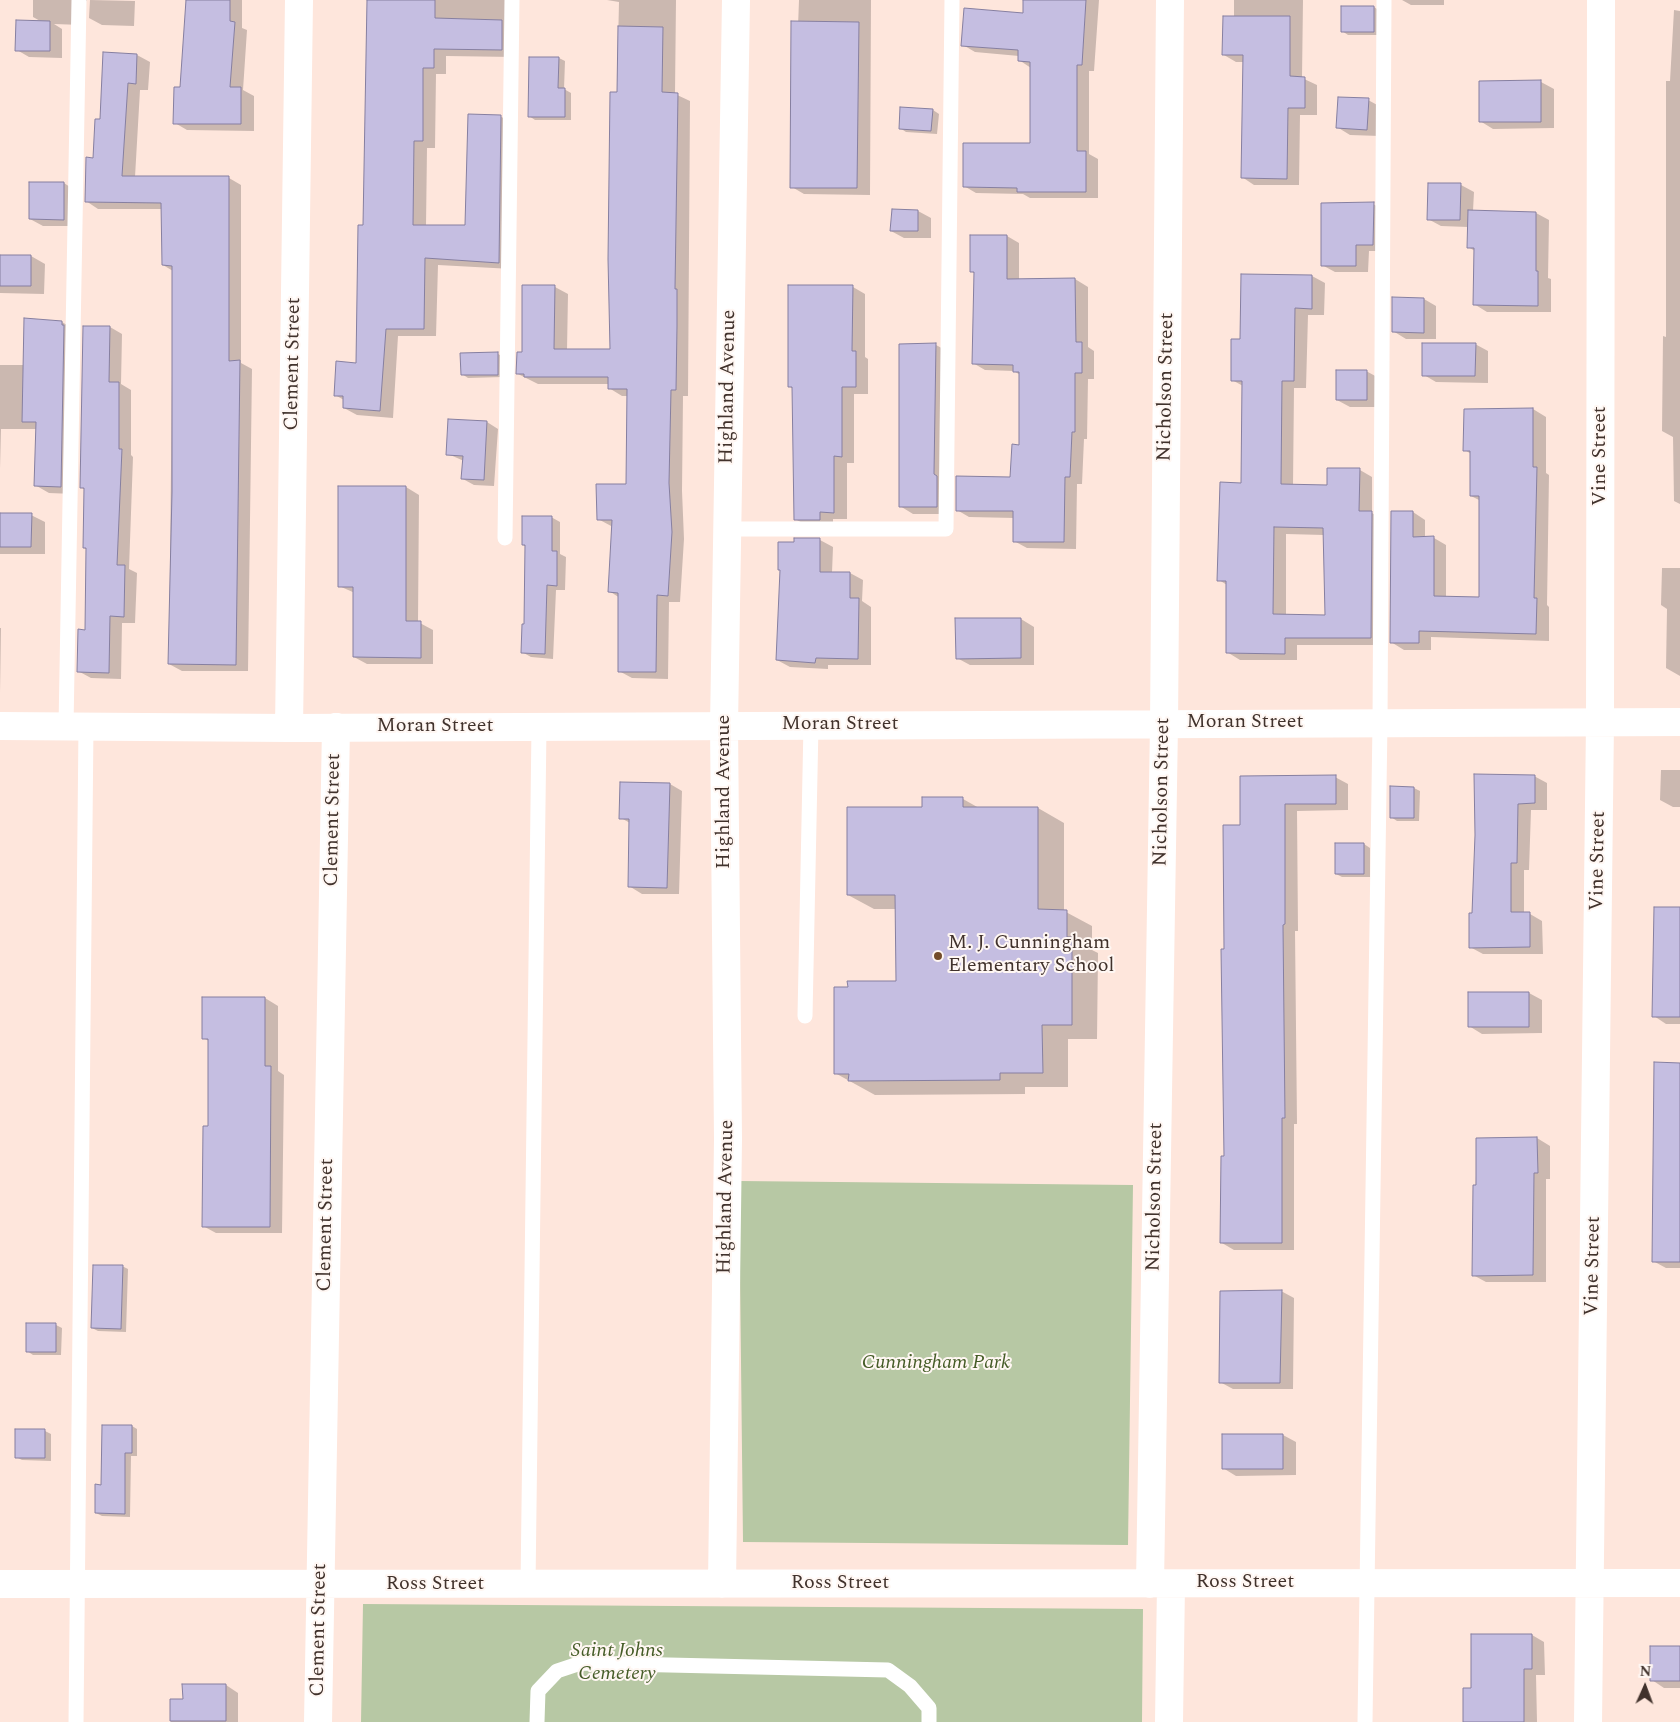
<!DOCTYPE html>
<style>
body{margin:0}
#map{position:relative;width:1680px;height:1722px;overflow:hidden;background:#fee6dc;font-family:Spectral,serif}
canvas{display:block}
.north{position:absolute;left:1620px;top:1662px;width:50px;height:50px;-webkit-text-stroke:4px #fff7f3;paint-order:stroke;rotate:2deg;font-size:14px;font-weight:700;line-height:20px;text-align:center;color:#41322c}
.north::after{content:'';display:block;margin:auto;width:18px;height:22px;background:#41322c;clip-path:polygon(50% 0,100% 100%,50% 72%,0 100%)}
</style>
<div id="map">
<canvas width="1680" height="1722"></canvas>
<div class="north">N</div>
</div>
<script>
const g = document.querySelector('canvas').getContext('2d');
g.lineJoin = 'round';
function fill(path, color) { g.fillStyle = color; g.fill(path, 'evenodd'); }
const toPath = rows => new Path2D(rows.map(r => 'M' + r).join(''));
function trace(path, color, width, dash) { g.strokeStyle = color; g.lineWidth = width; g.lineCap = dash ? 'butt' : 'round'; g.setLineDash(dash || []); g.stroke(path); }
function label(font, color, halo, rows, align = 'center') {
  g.font = font + ' Spectral,serif'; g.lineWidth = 4; g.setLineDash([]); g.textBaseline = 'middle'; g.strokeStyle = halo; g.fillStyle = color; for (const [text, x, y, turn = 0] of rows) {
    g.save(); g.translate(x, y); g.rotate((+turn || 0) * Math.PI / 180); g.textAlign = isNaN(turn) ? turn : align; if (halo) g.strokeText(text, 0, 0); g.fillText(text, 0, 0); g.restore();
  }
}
fill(toPath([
 [739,1181,1133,1185,1128,1545,743,1542],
 [363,1604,1143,1609,1142,1722,361,1722]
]), '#b7c8a4');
fill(toPath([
 [33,0,87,0,82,7,82,25,54,24,62,29,62,58,29,57,17,50,42,22,33,17],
 [90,0,135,1,134,26,102,25,89,18],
 [188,0,242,0,242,28,247,30,243,90,254,96,254,131,187,130,175,123,181,88],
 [368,0,514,0,514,57,446,56,446,74,436,74,435,148,427,148,426,226,466,227,500,116,513,124,512,269,438,265,436,336,398,336,393,418,357,415,344,408,344,400,335,395,357,364,364,226],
 [607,0,676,0,675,94,690,101,688,396,683,396,682,491,684,539,680,602,669,602,668,679,632,678,619,671,620,598,609,591,613,527,598,519,627,485,628,396,622,396,609,388,609,384,538,384,518,374,523,354,555,287,568,294,567,350,611,350,619,2],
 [799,0,871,0,870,195,804,194,792,187],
 [1024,0,1099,0,1094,71,1089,71,1089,154,1098,159,1098,198,1030,198,1023,194,976,193,964,186,1031,144,1031,68,1019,60,1019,56,975,52,963,45,1024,14],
 [1234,0,1303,0,1302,78,1317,85,1317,115,1300,115,1299,185,1254,185,1242,177,1244,62,1236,62,1224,55,1234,17],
 [1402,0,1444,0,1444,5,1411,5],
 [1374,7,1380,11,1380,35,1348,35,1342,31],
 [1674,10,1680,11,1680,504,1674,501,1673,437,1662,431,1663,336,1666,337,1666,81,1670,81],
 [104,54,137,55,150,62,148,90,140,90,135,177,229,178,241,185,241,363,252,369,248,671,182,671,169,664,173,271,163,265,163,209,98,209,86,201,101,120],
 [559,58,565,61,564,89,571,93,571,120,535,120,529,116],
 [1480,82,1541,82,1554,89,1554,128,1493,129,1480,121],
 [1368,100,1381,107,1380,136,1350,135,1337,127],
 [933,110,939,114,937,134,906,132,900,128],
 [64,183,76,191,76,226,43,226,30,219],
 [1461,185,1474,192,1473,211,1536,213,1549,220,1548,278,1551,279,1551,312,1487,312,1474,304,1475,251,1468,247,1468,227,1441,226,1428,219],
 [1373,204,1386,211,1386,251,1369,251,1368,272,1335,272,1322,265],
 [893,211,918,211,931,218,931,238,904,238,891,231],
 [1007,236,1019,243,1019,280,1075,279,1088,287,1088,347,1094,351,1094,379,1088,379,1087,439,1084,439,1082,484,1077,484,1076,549,1027,548,1014,541,1015,518,969,517,957,510,1011,478,1020,446,1020,375,1014,371,985,370,973,363,975,274,971,271],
 [0,256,31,256,45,264,44,294,0,293],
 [1242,275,1312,276,1325,283,1324,315,1308,315,1306,388,1294,388,1293,486,1328,487,1360,470,1372,477,1372,513,1384,520,1383,645,1297,645,1297,660,1240,660,1227,652,1227,585,1219,580,1242,484,1243,386,1232,380,1242,340],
 [1286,534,1324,535,1326,616,1286,616],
 [853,287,865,294,865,357,868,359,868,394,854,394,854,463,847,463,847,519,833,519,833,526,808,526,795,519,793,389,789,386],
 [1424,299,1436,306,1436,339,1406,339,1393,331],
 [62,322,75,330,74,494,49,493,35,485,37,429,1,429,0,469,0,365,23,365],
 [110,327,122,334,121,384,131,390,131,455,133,457,129,569,137,573,135,623,122,623,121,679,91,678,78,671,86,631,88,550,84,548,85,490,81,487],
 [1475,344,1488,351,1488,383,1436,382,1424,375],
 [936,345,949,352,949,514,913,514,900,506],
 [498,354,504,357,503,377,468,378,462,374],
 [1366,371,1379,378,1379,407,1350,407,1337,400],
 [1533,409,1546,417,1546,473,1549,475,1547,605,1549,607,1549,641,1431,637,1431,650,1404,650,1391,642,1413,512,1425,520,1425,538,1434,538,1446,545,1446,597,1481,598,1481,501,1471,496,1471,454,1465,450],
 [487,422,498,429,494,486,474,485,463,479,464,461,448,454],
 [406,487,419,495,418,622,433,630,433,664,367,664,354,657,355,593,339,586],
 [0,514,31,515,45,522,45,554,0,554],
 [551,517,560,522,560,554,566,557,565,590,556,590,553,659,531,657,522,652,525,626,526,547,523,545],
 [820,540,833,547,832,573,850,573,863,580,862,601,871,607,871,665,828,665,828,669,790,667,777,660,795,543],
 [1662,568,1680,568,1680,676,1666,668,1667,609,1661,605],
 [1021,619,1034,627,1034,665,970,665,957,658],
 [0,628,1,628,0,693],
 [1661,770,1680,770,1680,807,1673,807,1660,800],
 [1534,776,1547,783,1547,810,1531,810,1529,870,1524,870,1524,914,1530,914,1542,921,1543,954,1483,954,1470,947,1476,835],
 [1335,777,1348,784,1348,810,1297,811,1298,931,1295,931,1297,1124,1294,1124,1294,1250,1234,1250,1222,1243,1225,1158,1225,950,1241,826],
 [670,784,682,791,679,894,642,894,629,886,630,823,621,818],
 [1414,788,1420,791,1419,821,1397,821,1391,817],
 [963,799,979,808,1038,808,1064,823,1064,911,1092,926,1092,950,1098,953,1097,1039,1068,1039,1068,1087,1025,1087,1025,1094,875,1095,835,1073,897,982,897,909,874,909,848,895,923,808],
 [1364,844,1370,848,1370,877,1342,877,1336,874],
 [1680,908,1680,1024,1666,1024,1654,1016],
 [1529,993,1542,1000,1542,1033,1482,1034,1469,1026],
 [265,998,278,1006,278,1071,284,1075,282,1233,216,1233,203,1226,209,1127,209,1041,203,1038],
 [1680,1064,1680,1268,1666,1268,1653,1261],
 [1537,1138,1550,1146,1550,1179,1546,1179,1546,1282,1486,1282,1473,1275,1477,1139],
 [122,1266,128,1269,126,1332,98,1331,92,1328],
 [1281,1291,1294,1298,1293,1389,1233,1389,1220,1382],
 [56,1325,62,1328,61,1355,33,1355,27,1351],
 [132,1426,137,1429,137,1456,131,1456,130,1517,102,1516,96,1513,103,1486],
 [17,1430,45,1431,51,1434,51,1461,22,1460,16,1457],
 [1283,1435,1296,1442,1296,1475,1236,1476,1223,1468],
 [1532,1635,1544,1642,1545,1675,1536,1675,1537,1722,1464,1722,1472,1689],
 [1680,1647,1680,1688,1664,1688,1652,1680],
 [226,1685,238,1693,238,1722,171,1722,171,1700,184,1700]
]), '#0003');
const building = toPath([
 [186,0,230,0,230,21,235,22,230,87,241,87,241,124,173,124,174,87,180,87,186,0],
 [367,0,435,0,435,18,502,20,502,50,434,49,434,68,423,68,423,141,414,141,413,225,465,225,468,114,501,115,499,263,425,258,424,329,386,329,380,411,343,408,343,396,334,396,336,361,356,363,358,225,363,225,367,0],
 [1023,0,1086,0,1082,65,1077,65,1077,151,1086,151,1086,192,1017,192,1017,188,963,187,963,143,1030,143,1030,62,1018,61,1018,50,961,46,964,8,1023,13,1023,0],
 [1341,6,1374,6,1374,32,1341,32,1341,6],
 [1223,16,1290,16,1290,76,1305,77,1305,108,1288,108,1287,179,1241,178,1243,55,1222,55,1223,16],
 [16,20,50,21,50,51,15,51,16,20],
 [791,21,859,22,857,188,790,188,791,21],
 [618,26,663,27,662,92,678,93,675,289,677,289,677,326,676,390,671,390,669,483,672,532,668,596,657,595,656,672,618,672,618,593,608,592,612,520,597,520,596,484,626,484,627,389,608,389,608,377,524,377,524,374,516,374,517,352,522,352,522,285,555,285,554,349,610,349,608,259,610,92,617,92,618,26],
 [103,52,137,54,136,84,128,83,122,176,229,176,229,361,240,360,236,665,168,664,172,492,172,266,162,265,161,203,85,202,86,157,93,158,95,119,100,119,103,52],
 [529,57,559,57,558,88,565,88,565,117,528,117,529,57],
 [1541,80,1541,122,1479,122,1479,81,1541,80],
 [1338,97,1369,98,1367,130,1336,128,1338,97],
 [900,107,933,109,931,131,899,129,900,107],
 [29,182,64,182,64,220,29,219,29,182],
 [1428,183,1461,183,1460,220,1427,220,1428,183],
 [1374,202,1373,245,1356,245,1356,266,1321,266,1321,203,1374,202],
 [892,209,918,210,918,231,890,231,892,209],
 [1468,210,1536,212,1536,271,1538,271,1538,306,1473,305,1474,248,1467,248,1468,210],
 [970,235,1007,235,1007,279,1075,278,1076,342,1082,342,1082,373,1075,373,1075,432,1072,432,1070,477,1065,477,1064,542,1013,542,1013,511,956,511,956,476,1010,477,1012,444,1019,445,1019,372,1013,372,1013,365,972,364,974,272,970,272,970,235],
 [0,255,31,255,31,286,0,286,0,255],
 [1241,274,1312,275,1312,309,1295,308,1294,381,1282,381,1281,484,1327,485,1327,468,1360,468,1359,511,1372,511,1371,638,1285,638,1285,654,1226,653,1226,581,1217,581,1220,482,1241,483,1242,381,1231,381,1231,339,1240,339,1241,274],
 [1274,527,1323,528,1325,615,1273,614,1274,527],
 [788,285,853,285,852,351,856,351,856,387,842,387,842,457,834,456,834,513,820,512,820,520,794,520,792,387,788,387,788,285],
 [1392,297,1424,298,1424,333,1392,332,1392,297],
 [24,318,62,321,62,325,64,325,61,487,34,486,36,422,22,422,24,318],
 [83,326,110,326,109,382,119,382,119,449,122,449,117,565,125,565,124,617,110,616,109,673,77,672,78,629,85,630,86,548,83,548,84,488,80,488,83,326],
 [936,343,934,474,937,476,937,507,899,507,899,344,936,343],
 [1422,343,1476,343,1475,376,1422,376,1422,343],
 [498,352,498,375,461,375,460,353,498,352],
 [1336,370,1367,370,1367,400,1336,400,1336,370],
 [1533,408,1533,467,1537,467,1534,598,1537,598,1536,634,1419,631,1419,643,1390,643,1391,511,1413,511,1413,537,1434,536,1434,596,1479,597,1479,496,1470,496,1470,451,1463,451,1464,409,1533,408],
 [448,419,487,421,484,480,461,479,463,456,446,455,448,419],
 [338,486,406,486,406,621,421,621,421,658,353,657,353,587,338,587,338,486],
 [0,513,32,513,31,547,0,547,0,513],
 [522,516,552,516,552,551,557,551,557,586,547,585,545,654,521,653,522,624,524,624,525,545,522,545,522,516],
 [794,538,820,538,820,572,850,572,850,598,859,598,858,659,816,658,815,663,776,660,780,570,778,570,778,542,794,542,794,538],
 [955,618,1021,618,1021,658,956,659,955,618],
 [1474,774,1535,775,1535,803,1518,804,1517,863,1511,863,1511,912,1530,912,1530,947,1469,948,1469,913,1472,913,1475,835,1474,774],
 [1336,775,1336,804,1285,804,1285,924,1283,925,1285,1118,1282,1118,1282,1243,1220,1243,1221,1156,1224,1156,1221,949,1224,949,1223,825,1240,825,1240,776,1336,775],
 [620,782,670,783,667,888,628,887,629,819,619,819,620,782],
 [1390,786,1414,787,1414,818,1390,818,1390,786],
 [922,797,963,797,963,807,1038,807,1038,909,1067,910,1067,937,1072,937,1072,1025,1042,1025,1043,1073,1000,1073,1000,1080,848,1081,849,1074,834,1074,834,987,848,987,847,981,896,981,895,895,847,895,847,807,922,807,922,797],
 [1335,843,1364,843,1364,874,1335,874,1335,843],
 [1654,907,1680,907,1680,1017,1652,1017,1654,907],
 [1468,992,1529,992,1529,1027,1468,1027,1468,992],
 [202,997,265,997,265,1066,271,1066,270,1227,202,1227,203,1126,208,1126,208,1039,202,1039,202,997],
 [1654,1062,1680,1063,1680,1262,1652,1262,1654,1062],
 [1537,1137,1538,1173,1534,1173,1533,1275,1472,1276,1473,1185,1476,1185,1476,1138,1537,1137],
 [93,1265,123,1265,121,1329,91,1328,93,1265],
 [1282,1290,1280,1383,1219,1383,1220,1291,1282,1290],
 [26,1323,56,1323,56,1352,26,1352,26,1323],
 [102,1425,132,1425,132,1453,125,1453,125,1514,95,1513,95,1484,101,1485,102,1425],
 [15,1429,45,1429,45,1458,15,1458,15,1429],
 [1222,1434,1283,1434,1283,1469,1222,1469,1222,1434],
 [1471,1634,1532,1634,1532,1669,1524,1669,1524,1722,1463,1722,1463,1688,1471,1688,1471,1634],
 [1650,1646,1680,1646,1680,1681,1650,1681,1650,1646],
 [182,1684,226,1684,226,1721,170,1721,170,1699,183,1699,182,1684]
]);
fill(building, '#c5bee1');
trace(building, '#867fa0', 1);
trace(toPath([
 [727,529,946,529,952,0],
 [505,538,512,0],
 [66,726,79,0],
 [805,1016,811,725],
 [528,1585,539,727],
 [76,1722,86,726],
 [537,1722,538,1691,557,1671,581,1663,888,1670,910,1686,929,1708,929,1722],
 [1365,1722,1380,723,1384,0]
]), '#fff', 15);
trace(toPath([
 [0,726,289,728,1680,722],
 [289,728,299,0],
 [0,1584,1680,1583],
 [722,1584,728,1139,724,726,736,0],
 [1150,1584,1164,724,1170,0],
 [318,1722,336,727],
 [1169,1722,1171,1584],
 [1588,1722,1600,722,1601,0]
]), '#fff', 28);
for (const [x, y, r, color] of [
 [938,956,5,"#734c2a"]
]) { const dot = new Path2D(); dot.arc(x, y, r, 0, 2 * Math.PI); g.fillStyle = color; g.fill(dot); trace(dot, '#fff7f3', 2); }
label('20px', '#41322c', '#fff7f3', [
 ["Clement Street",294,364,-89],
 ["Highland Avenue",729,387,-89],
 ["Nicholson Street",1167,387,-89],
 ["Vine Street",1601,456,-90],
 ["Moran Street",1245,723],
 ["Moran Street",840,725],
 ["Moran Street",435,727],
 ["Highland Avenue",725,792,-90],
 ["Nicholson Street",1163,792,-89],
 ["Clement Street",334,820,-89],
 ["Vine Street",1599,861,-89],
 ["Highland Avenue",727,1197,-89],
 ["Nicholson Street",1156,1197,-89],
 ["Clement Street",327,1225,-89],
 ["Vine Street",1594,1266,-89],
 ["Ross Street",1245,1583],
 ["Ross Street",840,1584],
 ["Ross Street",435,1585],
 ["Clement Street",320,1630,-89]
]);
label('20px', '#41322c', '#fff7f3', [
 ["M. J. Cunningham",948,944],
 ["Elementary School",948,967]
], 'left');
label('italic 20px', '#455c27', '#fff7f3', [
 ["Cunningham Park",936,1364],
 ["Saint Johns",617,1652],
 ["Cemetery",617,1675]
]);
</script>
